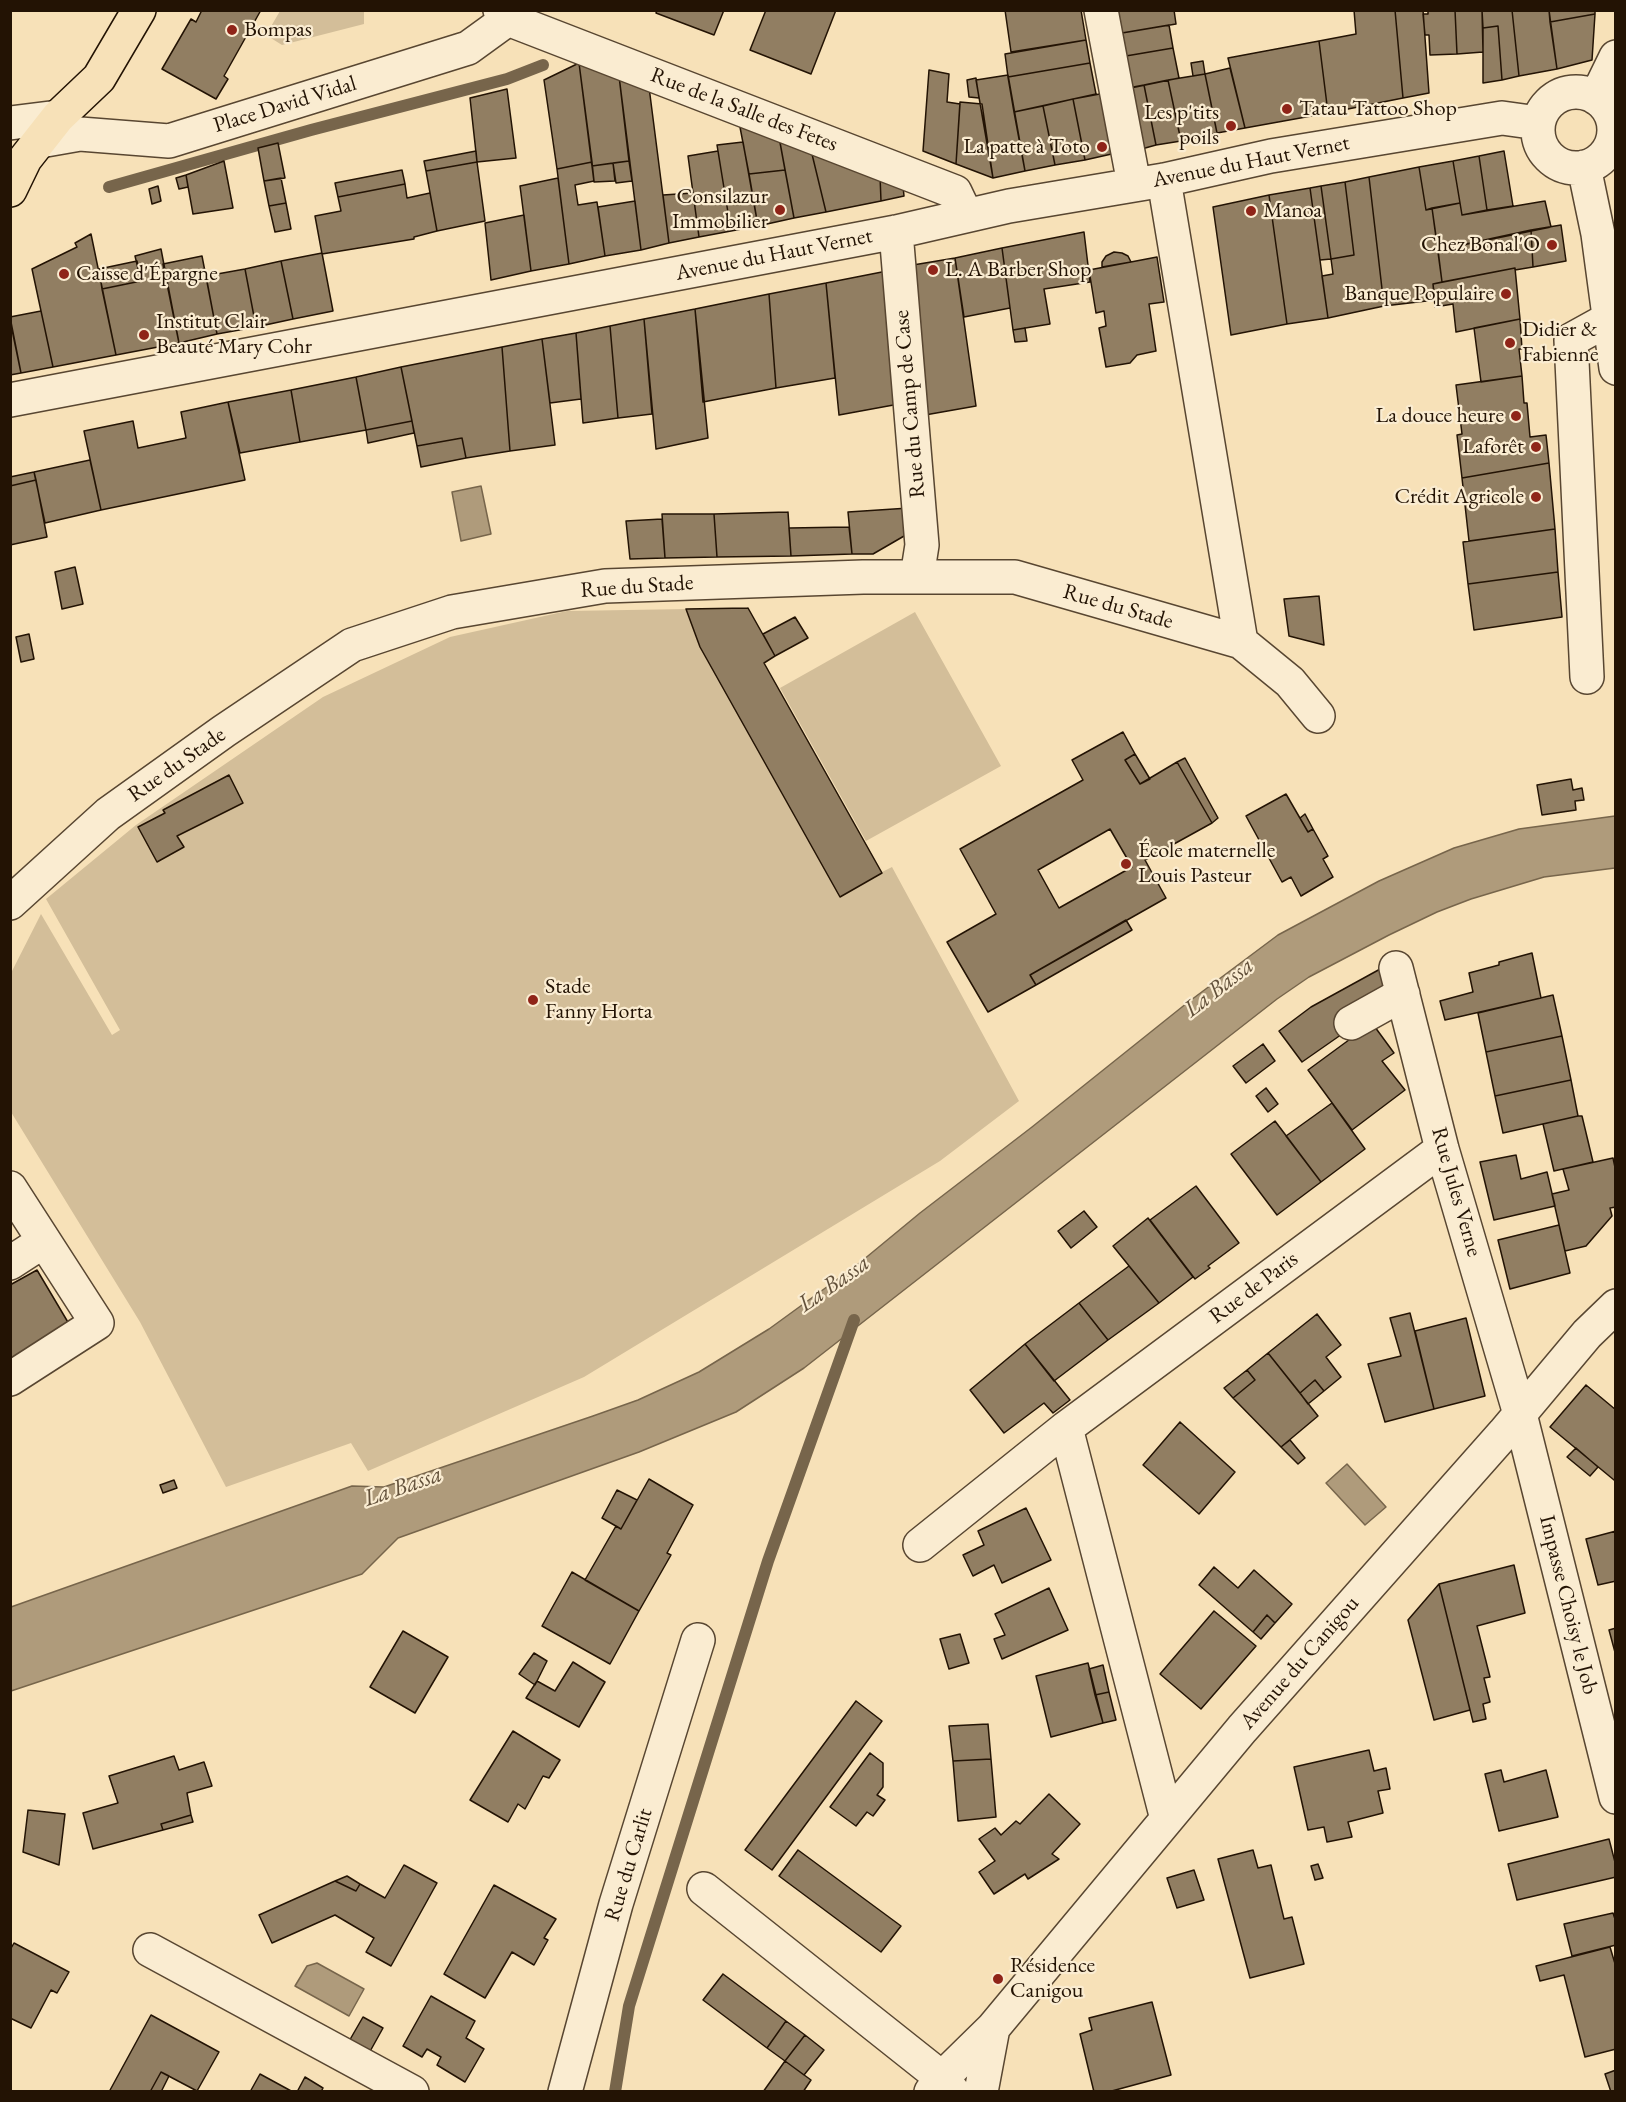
<!DOCTYPE html>
<meta charset="utf-8">
<style>
body{margin:0}
#map{position:relative;width:1626px;height:2102px;overflow:hidden;background:#f7e1b8;font-family:"EB Garamond",serif}
canvas{display:block}
.frame{position:absolute;inset:0;border:12px solid #231304;pointer-events:none}
</style>
<div id="map">
<canvas width="1626" height="2102"></canvas>
<div class="frame"></div>
</div>
<script>
const g = document.querySelector('canvas').getContext('2d');
g.lineJoin = 'round';
function fill(path, color) { g.fillStyle = color; g.fill(path, 'evenodd'); }
const toPath = rows => new Path2D(rows.map(r => 'M' + r).join(''));
function trace(path, color, width, dash) { g.strokeStyle = color; g.lineWidth = width; g.lineCap = dash ? 'butt' : 'round'; g.setLineDash(dash || []); g.stroke(path); }
function label(font, color, halo, rows, align = 'center') {
  g.font = font + ' "EB Garamond",serif'; g.lineWidth = 4.5; g.setLineDash([]); g.textBaseline = 'middle'; g.strokeStyle = halo; g.fillStyle = color; for (const [text, x, y, turn = 0] of rows) {
    g.save(); g.translate(x, y); g.rotate((+turn || 0) * Math.PI / 180); g.textAlign = isNaN(turn) ? turn : align; if (halo) g.strokeText(text, 0, 0); g.fillText(text, 0, 0); g.restore();
  }
}
fill(toPath([
 [362,11,364,12,364,24,282,45,266,35,280,11],
 [748,608,775,656,764,663,882,872,892,867,1019,1101,940,1161,584,1377,368,1471,351,1443,226,1487,140,1322,11,1112,10,975,41,914,112,1035,120,1030,46,899,136,825,323,697,450,637,567,611],
 [915,612,1001,766,866,841,780,688]
]), '#d3be99');
const water = toPath([
 [481,486,491,534,461,541,452,492,481,486],
 [1615,816,1615,868,1544,877,1471,899,1437,912,1389,935,1309,977,1277,999,804,1368,736,1412,639,1452,398,1538,362,1574,11,1691,11,1607,352,1486,384,1487,593,1416,638,1400,699,1372,769,1329,857,1265,920,1213,1032,1127,1187,1003,1278,935,1379,881,1454,848,1519,829,1615,816],
 [1347,1464,1386,1507,1365,1525,1326,1483,1347,1464],
 [317,1963,364,1989,349,2016,295,1986,307,1966,317,1963]
]);
fill(water, '#af9b7b');
trace(water, '#77654b', 1.5);
trace(toPath([
 [109,187,311,130,507,79,543,65],
 [615,2092,629,2006,768,1561,854,1320]
]), '#77654b', 12);
const building = toPath([
 [202,10,261,10,224,76,228,79,216,99,162,69,191,19,196,22,202,10],
 [657,10,724,10,714,35,656,13,657,10],
 [766,10,836,10,811,74,750,50,766,10],
 [1005,10,1081,10,1086,40,1011,52,1005,10],
 [1112,10,1174,10,1176,24,1116,34,1112,10],
 [1354,10,1395,10,1403,98,1328,113,1319,41,1356,34,1354,10],
 [1395,10,1423,10,1429,93,1403,98,1395,10],
 [1428,10,1455,10,1457,54,1430,55,1429,35,1425,35,1423,14,1428,14,1428,10],
 [1455,10,1482,10,1483,52,1457,54,1455,10],
 [1482,10,1512,10,1519,76,1502,80,1498,26,1483,28,1482,10],
 [1512,10,1549,10,1557,69,1519,76,1512,10],
 [1549,10,1595,10,1595,14,1550,22,1549,10],
 [1595,14,1592,60,1557,69,1550,22,1595,14],
 [1169,25,1173,48,1120,57,1116,34,1169,25],
 [1498,26,1502,80,1483,83,1483,28,1498,26],
 [1086,40,1090,63,1008,77,1005,54,1086,40],
 [1319,41,1328,113,1245,128,1228,58,1319,41],
 [1173,48,1179,78,1126,89,1120,57,1173,48],
 [1203,61,1205,74,1193,76,1191,63,1203,61],
 [579,63,619,76,629,161,592,166,579,63],
 [579,63,592,162,557,169,544,80,579,63],
 [1090,63,1096,94,1014,112,1008,77,1090,63],
 [1230,68,1245,128,1217,133,1205,74,1230,68],
 [929,70,949,74,947,102,960,104,956,164,923,151,929,70],
 [1205,74,1217,133,1181,141,1168,80,1205,74],
 [1008,75,1025,171,993,178,976,80,1008,75],
 [619,76,649,87,669,243,641,250,619,76],
 [976,78,979,98,969,97,967,80,976,78],
 [1168,80,1181,141,1156,145,1144,85,1168,80],
 [1144,85,1156,145,1138,150,1123,89,1144,85],
 [507,89,516,158,477,162,470,98,507,89],
 [1105,93,1116,153,1085,160,1073,99,1105,93],
 [1073,99,1085,160,1055,165,1043,106,1073,99],
 [960,102,982,104,993,178,956,164,960,102],
 [1043,106,1055,165,1025,171,1014,112,1043,106],
 [739,122,779,137,785,170,749,174,739,122],
 [779,137,811,150,826,212,794,218,779,137],
 [743,142,758,226,731,231,717,145,743,142],
 [278,143,285,178,264,181,258,148,278,143],
 [811,150,880,176,881,201,826,212,811,150],
 [476,151,477,162,426,171,424,161,476,151],
 [718,151,731,231,699,237,688,156,718,151],
 [1504,151,1513,206,1487,210,1479,156,1504,151],
 [1479,156,1487,210,1462,215,1453,161,1479,156],
 [224,161,233,208,193,214,186,175,224,161],
 [629,161,632,181,616,183,613,163,629,161],
 [1453,161,1460,203,1426,210,1419,167,1453,161],
 [477,162,485,221,437,231,426,171,477,162],
 [592,162,594,181,575,185,578,205,597,202,605,256,569,264,557,169,592,162],
 [613,163,615,181,594,182,592,166,613,163],
 [1419,167,1426,210,1432,208,1442,282,1433,284,1435,300,1384,306,1369,177,1419,167],
 [402,170,405,184,338,197,335,183,402,170],
 [785,170,794,218,758,226,749,174,785,170],
 [186,175,188,187,179,189,176,178,186,175],
 [880,176,903,186,904,196,881,201,880,176],
 [1369,177,1384,306,1328,318,1322,276,1333,274,1331,259,1354,255,1345,182,1369,177],
 [281,178,286,203,269,206,264,181,281,178],
 [558,178,569,264,531,271,520,186,558,178],
 [1345,182,1354,255,1331,259,1321,186,1345,182],
 [405,184,407,198,430,193,437,231,414,237,414,239,322,254,315,216,341,211,338,197,405,184],
 [158,186,161,201,152,204,149,189,158,186],
 [1321,186,1331,259,1320,260,1310,188,1321,186],
 [1310,188,1328,318,1287,324,1269,195,1310,188],
 [693,193,699,237,669,243,663,195,693,193],
 [1269,195,1287,324,1231,335,1213,207,1269,195],
 [635,201,641,250,605,256,598,207,635,201],
 [1545,201,1551,227,1438,250,1432,208,1460,203,1462,215,1545,201],
 [286,203,291,229,275,232,269,206,286,203],
 [524,215,531,271,491,280,485,223,524,215],
 [1561,225,1566,261,1533,267,1531,230,1561,225],
 [1531,230,1533,267,1515,270,1515,268,1442,282,1438,250,1531,230],
 [1084,232,1090,282,1044,289,1050,324,1013,330,1002,248,1084,232],
 [91,234,116,355,53,367,32,269,77,247,75,243,91,234],
 [1002,248,1010,308,964,317,955,258,1002,248],
 [161,249,179,343,116,355,102,289,141,281,135,256,161,249],
 [1114,252,1122,253,1128,256,1131,262,1102,267,1102,262,1106,256,1114,252],
 [322,253,333,311,293,319,281,261,322,253],
 [202,256,217,334,179,343,163,264,202,256],
 [1157,257,1164,302,1149,304,1156,351,1137,355,1130,363,1106,367,1099,328,1106,326,1104,311,1096,313,1089,270,1157,257],
 [955,258,976,406,925,415,913,265,955,258],
 [137,261,141,281,102,289,99,269,137,261],
 [281,261,293,319,256,327,245,269,281,261],
 [1515,268,1520,319,1456,332,1453,304,1435,307,1433,284,1515,268],
 [245,269,256,327,217,334,206,276,245,269],
 [887,271,899,404,839,415,826,283,887,271],
 [826,283,835,378,776,388,769,294,826,283],
 [769,294,776,388,703,402,695,309,769,294],
 [695,309,708,438,656,449,644,319,695,309],
 [41,311,53,367,21,373,10,317,41,311],
 [644,319,652,414,618,418,610,326,644,319],
 [1520,319,1522,349,1519,349,1522,376,1481,382,1474,328,1520,319],
 [10,320,21,373,10,375,10,320],
 [610,326,618,418,583,423,576,333,610,326],
 [1025,328,1027,341,1015,342,1013,330,1025,328],
 [576,333,581,399,550,403,542,339,576,333],
 [542,339,555,445,510,451,502,347,542,339],
 [502,347,510,451,466,458,462,438,417,446,401,367,502,347],
 [401,367,412,421,366,430,356,377,401,367],
 [1522,376,1524,403,1527,403,1530,437,1546,435,1549,463,1462,478,1457,435,1462,434,1456,385,1522,376],
 [356,377,366,430,300,442,291,390,356,377],
 [291,390,300,442,240,453,228,402,291,390],
 [228,402,245,480,101,510,84,431,133,421,138,448,186,438,181,412,228,402],
 [412,421,414,433,368,443,366,430,412,421],
 [462,438,466,458,421,467,417,446,462,438],
 [90,460,101,510,45,523,34,472,90,460],
 [1549,463,1555,529,1469,541,1462,478,1549,463],
 [34,472,36,480,10,486,10,477,34,472],
 [36,480,47,537,10,545,10,486,36,480],
 [909,508,911,532,873,554,852,554,848,512,909,508],
 [788,512,791,556,717,557,714,514,788,512],
 [662,514,714,514,717,557,665,558,662,514],
 [662,519,665,558,630,559,626,521,662,519],
 [849,527,852,554,791,556,789,528,849,527],
 [1555,529,1558,572,1468,584,1463,542,1555,529],
 [75,567,83,604,62,609,55,572,75,567],
 [1558,572,1562,617,1474,630,1468,584,1558,572],
 [1319,596,1324,645,1289,636,1284,599,1319,596],
 [748,608,775,656,764,663,882,873,840,897,700,647,686,609,748,608],
 [795,617,808,638,775,656,763,634,795,617],
 [29,634,34,659,21,662,16,637,29,634],
 [1123,732,1135,754,1125,760,1140,784,1177,762,1212,823,1145,860,1166,898,1030,975,1036,985,988,1012,947,942,996,914,960,849,1083,780,1072,760,1123,732],
 [1110,829,1132,867,1059,908,1038,870,1110,829],
 [1135,754,1150,779,1140,784,1125,760,1135,754],
 [1185,758,1218,818,1212,823,1177,762,1185,758],
 [229,775,243,803,177,836,184,847,157,862,138,827,165,813,163,810,229,775],
 [1571,779,1573,790,1582,788,1584,800,1575,801,1576,810,1542,815,1537,785,1571,779],
 [1286,794,1308,832,1313,829,1328,856,1323,859,1333,877,1301,896,1291,877,1282,882,1246,816,1286,794],
 [1305,814,1313,829,1308,832,1300,818,1305,814],
 [1126,920,1132,930,1036,985,1030,975,1126,920],
 [1532,953,1541,998,1445,1020,1440,1001,1473,992,1469,973,1499,965,1499,962,1532,953],
 [1382,968,1387,990,1345,1032,1302,1062,1279,1031,1311,1007,1382,968],
 [1553,995,1562,1036,1486,1052,1478,1013,1553,995],
 [1372,1023,1394,1053,1382,1061,1405,1090,1352,1130,1308,1070,1372,1023],
 [1562,1036,1571,1080,1495,1096,1486,1052,1562,1036],
 [1263,1044,1275,1061,1246,1083,1233,1066,1263,1044],
 [1571,1080,1578,1116,1503,1133,1495,1096,1571,1080],
 [1266,1088,1278,1104,1268,1112,1256,1096,1266,1088],
 [1332,1103,1365,1149,1321,1182,1286,1136,1332,1103],
 [1578,1116,1582,1116,1593,1162,1554,1171,1543,1124,1578,1116],
 [1275,1121,1321,1182,1277,1215,1231,1154,1275,1121],
 [1516,1155,1521,1179,1547,1172,1555,1206,1494,1220,1480,1162,1516,1155],
 [1613,1158,1616,1172,1616,1207,1610,1208,1612,1216,1586,1246,1565,1251,1552,1194,1569,1190,1563,1169,1613,1158],
 [1196,1186,1239,1243,1208,1266,1210,1268,1195,1279,1150,1220,1196,1186],
 [1084,1211,1097,1227,1071,1248,1058,1231,1084,1211],
 [1148,1218,1193,1277,1159,1303,1113,1246,1148,1218],
 [1559,1225,1570,1273,1510,1289,1498,1240,1559,1225],
 [1129,1266,1159,1303,1108,1340,1079,1303,1129,1266],
 [37,1270,72,1329,10,1366,10,1285,37,1270],
 [1079,1303,1108,1340,1054,1381,1025,1344,1079,1303],
 [1410,1313,1434,1409,1385,1422,1368,1364,1401,1356,1390,1318,1410,1313],
 [1317,1314,1341,1345,1326,1357,1341,1377,1324,1391,1315,1380,1300,1393,1268,1353,1317,1314],
 [1466,1318,1485,1396,1434,1409,1415,1331,1466,1318],
 [1025,1344,1070,1400,1053,1413,1044,1403,1004,1433,970,1390,1025,1344],
 [1268,1353,1318,1416,1281,1447,1233,1398,1255,1380,1247,1370,1268,1353],
 [1247,1370,1255,1380,1233,1398,1224,1388,1247,1370],
 [1315,1380,1324,1391,1308,1404,1300,1393,1315,1380],
 [1586,1385,1616,1410,1616,1478,1614,1480,1550,1427,1586,1385],
 [1180,1422,1235,1472,1199,1514,1143,1465,1180,1422],
 [1290,1440,1305,1458,1298,1464,1281,1447,1290,1440],
 [1576,1448,1598,1467,1590,1476,1567,1457,1576,1448],
 [649,1479,693,1505,667,1553,671,1555,639,1611,585,1580,616,1526,621,1529,649,1479],
 [174,1480,177,1488,163,1493,160,1485,174,1480],
 [617,1490,637,1500,621,1529,602,1518,617,1490],
 [1026,1508,1051,1560,1002,1583,994,1565,973,1576,963,1555,984,1545,978,1531,1026,1508],
 [1616,1531,1616,1581,1598,1585,1586,1539,1616,1531],
 [1514,1565,1525,1613,1477,1626,1490,1677,1484,1678,1490,1702,1483,1704,1486,1719,1473,1722,1439,1584,1514,1565],
 [1214,1567,1238,1588,1254,1570,1292,1604,1275,1623,1267,1615,1253,1632,1199,1585,1214,1567],
 [572,1572,639,1611,610,1664,542,1626,572,1572],
 [1439,1584,1470,1710,1434,1720,1408,1620,1439,1584],
 [1049,1588,1068,1630,1002,1659,994,1639,1005,1635,995,1614,1049,1588],
 [1214,1611,1256,1646,1201,1709,1160,1674,1214,1611],
 [1267,1615,1275,1623,1261,1639,1253,1632,1267,1615],
 [1616,1628,1616,1656,1609,1630,1616,1628],
 [403,1631,448,1657,415,1713,370,1687,403,1631],
 [960,1634,969,1663,949,1669,940,1639,960,1634],
 [534,1653,547,1661,535,1685,519,1674,534,1653],
 [573,1662,605,1682,579,1727,526,1698,537,1681,555,1691,573,1662],
 [1088,1663,1103,1723,1051,1737,1036,1676,1088,1663],
 [1103,1665,1109,1692,1095,1695,1089,1669,1103,1665],
 [1109,1692,1116,1720,1103,1723,1095,1695,1109,1692],
 [856,1701,882,1721,772,1870,745,1850,856,1701],
 [988,1724,991,1759,953,1761,949,1726,988,1724],
 [513,1731,560,1760,549,1778,543,1776,525,1809,518,1804,508,1822,470,1800,513,1731],
 [1369,1750,1374,1771,1386,1768,1390,1789,1378,1791,1383,1813,1348,1822,1352,1837,1327,1842,1324,1827,1308,1830,1294,1767,1369,1750],
 [870,1753,883,1763,883,1787,877,1795,885,1800,873,1816,867,1812,856,1826,830,1807,870,1753],
 [174,1756,179,1770,204,1762,212,1786,187,1793,191,1815,161,1824,163,1830,93,1849,83,1813,118,1803,109,1776,174,1756],
 [991,1759,996,1817,958,1821,953,1761,991,1759],
 [1501,1770,1504,1782,1546,1770,1558,1817,1499,1831,1485,1774,1501,1770],
 [1049,1794,1080,1824,1052,1854,1059,1859,1028,1879,1025,1874,994,1894,979,1872,995,1861,979,1839,995,1828,1001,1835,1016,1821,1020,1824,1049,1794],
 [28,1810,65,1814,59,1865,23,1852,28,1810],
 [191,1815,193,1822,163,1830,161,1824,191,1815],
 [1609,1839,1616,1866,1616,1877,1517,1900,1508,1864,1609,1839],
 [798,1850,901,1926,881,1952,779,1876,798,1850],
 [1253,1850,1258,1868,1271,1865,1284,1919,1292,1917,1304,1964,1250,1978,1218,1859,1253,1850],
 [1318,1864,1323,1878,1315,1880,1311,1866,1318,1864],
 [404,1865,437,1883,391,1966,366,1952,374,1938,335,1915,272,1943,259,1915,335,1881,356,1891,360,1884,385,1898,404,1865],
 [1194,1870,1204,1900,1177,1908,1167,1878,1194,1870],
 [347,1876,360,1884,356,1891,335,1881,347,1876],
 [494,1885,556,1919,544,1938,548,1940,534,1965,512,1952,485,1998,444,1974,494,1885],
 [1613,1913,1616,1922,1616,1945,1572,1956,1564,1924,1613,1913],
 [14,1943,69,1972,57,1993,51,1990,31,2028,10,2018,10,1950,14,1943],
 [1610,1947,1616,1967,1616,2049,1585,2057,1564,1975,1540,1981,1536,1966,1610,1947],
 [723,1974,786,2021,767,2048,703,2000,723,1974],
 [431,1996,475,2021,466,2038,484,2049,465,2082,437,2065,441,2057,427,2049,422,2057,403,2046,431,1996],
 [1152,2002,1171,2075,1108,2092,1094,2092,1080,2034,1092,2030,1089,2018,1152,2002],
 [151,2015,219,2052,197,2091,161,2072,150,2092,109,2092,151,2015],
 [363,2017,383,2028,368,2055,348,2043,363,2017],
 [786,2021,805,2035,785,2061,767,2048,786,2021],
 [805,2035,824,2050,804,2075,785,2061,805,2035],
 [785,2061,811,2080,803,2092,763,2092,785,2061],
 [1616,2070,1616,2092,1611,2092,1605,2074,1616,2070],
 [161,2072,169,2076,161,2092,150,2092,161,2072],
 [260,2074,293,2092,250,2092,260,2074],
 [305,2077,323,2088,321,2092,297,2092,305,2077]
]);
fill(building, '#917e62');
trace(building, '#231304', 1.5);
const minor = toPath([
 [500,10,508,19,955,192,966,215],
 [1101,10,1134,184],
 '1538 130a38 38 0 1 1 76 0a38 38 0 1 1-76 0Z',
 [1596,98,1616,57],
 [10,123,58,117],
 [40,141,80,134,169,141,468,48,508,19,513,10],
 [1584,167,1598,234,1616,368],
 [1164,180,1241,642],
 [896,232,922,545,917,577],
 [10,400,896,232,1009,206,1164,180,1271,156,1502,118,1538,123],
 [1587,677,1571,340,1609,319],
 [10,903,108,814,224,731,352,645,452,612,605,586,863,577,1015,577,1241,642,1290,682,1318,716],
 [1396,968,1442,1149,1520,1414,1616,1797],
 [1351,1023,1403,994],
 [10,1188,97,1323,10,1379],
 [10,1263,44,1241],
 [1066,1428,1167,1819],
 [920,1545,1066,1428,1442,1149],
 [704,1889,942,2078,953,2092],
 [150,1950,412,2092],
 [565,2092,616,1904,698,1640],
 [931,2092,942,2078,993,2028,1242,1729,1504,1433,1587,1334,1616,1306],
 [981,2092,993,2028]
]);
const major = toPath([
 [10,190,25,159,58,117,99,78,139,10]
]);
trace(minor, '#584631', 36);
trace(major, '#231304', 36);
trace(minor, '#faecd1', 33);
trace(major, '#f7e1b8', 33);
for (const [x, y, r, color] of [
 [232,30,6,"#8f2418"],
 [1287,109,6,"#8f2418"],
 [1231,126,6,"#8f2418"],
 [1102,147,6,"#8f2418"],
 [780,210,6,"#8f2418"],
 [1251,211,6,"#8f2418"],
 [1552,245,6,"#8f2418"],
 [933,270,6,"#8f2418"],
 [64,274,6,"#8f2418"],
 [1506,294,6,"#8f2418"],
 [144,335,6,"#8f2418"],
 [1510,343,6,"#8f2418"],
 [1516,416,6,"#8f2418"],
 [1536,447,6,"#8f2418"],
 [1536,497,6,"#8f2418"],
 [1126,864,6,"#8f2418"],
 [533,1000,6,"#8f2418"],
 [998,1979,6,"#8f2418"]
]) { const dot = new Path2D(); dot.arc(x, y, r, 0, 2 * Math.PI); g.fillStyle = color; g.fill(dot); trace(dot, '#faecd1', 2); }
label('22px', '#231304', '#faecd1', [
 ["Bompas",244,30],
 ["Tatau Tattoo Shop",1299,109],
 ["Les p'tits",1219,113,"right"],
 ["poils",1219,138,"right"],
 ["La patte à Toto",1090,147,"right"],
 ["Consilazur",768,197,"right"],
 ["Immobilier",768,222,"right"],
 ["Manoa",1263,211],
 ["Chez Bonal'O",1540,245,"right"],
 ["L. A Barber Shop",945,270],
 ["Caisse d'Épargne",76,274],
 ["Banque Populaire",1494,294,"right"],
 ["Institut Clair",156,322],
 ["Beauté Mary Cohr",156,347],
 ["Didier &",1522,330],
 ["Fabienne",1522,355],
 ["La douce heure",1504,416,"right"],
 ["Laforêt",1524,447,"right"],
 ["Crédit Agricole",1524,497,"right"],
 ["École maternelle",1138,851],
 ["Louis Pasteur",1138,876],
 ["Stade",545,987],
 ["Fanny Horta",545,1012],
 ["Résidence",1010,1966],
 ["Canigou",1010,1991]
], 'left');
label('22px', '#231304', '#faecd1', [
 ["Place David Vidal",285,105,-17],
 ["Rue de la Salle des Fetes",744,110,21],
 ["Avenue du Haut Vernet",1251,162,-11],
 ["Avenue du Haut Vernet",774,255,-11],
 ["Rue du Camp de Case",910,404,-95],
 ["Rue du Stade",637,587,-4],
 ["Rue du Stade",1118,607,16],
 ["Rue du Stade",177,765,-35],
 ["Rue Jules Verne",1456,1192,74],
 ["Rue de Paris",1254,1288,-37],
 ["Impasse Choisy le Job",1568,1605,76],
 ["Avenue du Canigou",1300,1663,-49],
 ["Rue du Carlit",629,1865,-73]
]);
label('italic 24px', '#62503a', '#faecd1', [
 ["La Bassa",1219,988,-38],
 ["La Bassa",834,1284,-35],
 ["La Bassa",403,1487,-19]
]);
</script>
